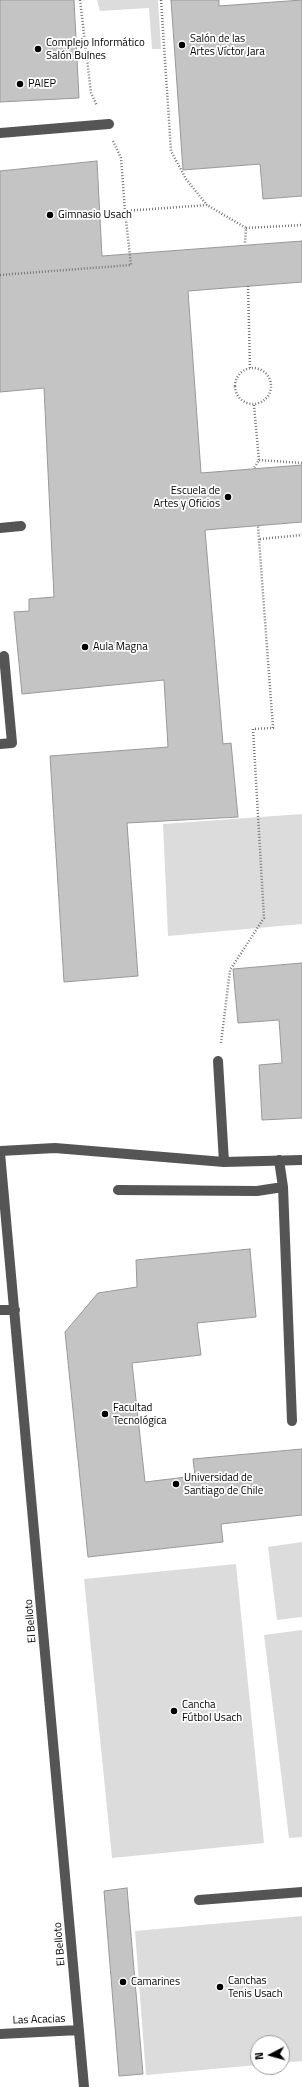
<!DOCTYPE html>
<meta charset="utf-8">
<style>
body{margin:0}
#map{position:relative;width:302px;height:2087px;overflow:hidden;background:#fff;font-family:"Titillium Web",sans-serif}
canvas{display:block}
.north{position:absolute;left:250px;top:2035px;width:40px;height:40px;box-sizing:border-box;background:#fff;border:1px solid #999;border-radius:50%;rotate:264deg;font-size:11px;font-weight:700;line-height:16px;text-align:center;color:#000}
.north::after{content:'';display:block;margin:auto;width:14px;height:18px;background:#000;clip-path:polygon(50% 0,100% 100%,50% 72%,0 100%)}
</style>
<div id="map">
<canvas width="302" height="2087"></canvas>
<div class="north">N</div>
</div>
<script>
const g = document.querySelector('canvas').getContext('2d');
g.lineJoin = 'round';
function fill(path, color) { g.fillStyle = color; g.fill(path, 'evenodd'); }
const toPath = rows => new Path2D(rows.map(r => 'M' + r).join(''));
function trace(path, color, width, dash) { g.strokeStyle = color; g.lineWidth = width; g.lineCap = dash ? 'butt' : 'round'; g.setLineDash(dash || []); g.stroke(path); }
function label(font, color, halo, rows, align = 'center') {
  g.font = font + ' "Titillium Web",sans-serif'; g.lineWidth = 3.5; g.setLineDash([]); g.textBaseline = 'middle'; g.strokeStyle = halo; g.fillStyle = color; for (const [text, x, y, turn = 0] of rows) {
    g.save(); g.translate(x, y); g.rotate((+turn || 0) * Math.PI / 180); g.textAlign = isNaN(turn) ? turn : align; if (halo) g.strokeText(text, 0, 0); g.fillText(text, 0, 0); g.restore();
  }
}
fill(toPath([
 [97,0,158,0,161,49,152,49,149,8,100,11],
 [302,814,302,924,168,936,163,824],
 [302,1542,302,1617,277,1620,268,1547],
 [236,1564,264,1843,112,1858,84,1579],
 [302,1630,302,1837,289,1838,264,1635],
 [302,1916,302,2061,282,2063,282,2043,258,2043,258,2065,146,2075,135,1931]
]), '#dcdcdc');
const building = toPath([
 [0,0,74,0,79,98,0,102,0,0],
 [171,0,219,0,219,6,302,0,302,196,263,199,260,164,183,170,171,0],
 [97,161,102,256,302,241,302,282,188,291,201,473,302,465,302,522,205,530,223,744,231,743,238,817,127,823,138,976,64,982,50,756,168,747,164,680,22,694,14,612,29,611,29,599,54,597,44,388,0,392,0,171,97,161],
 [302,963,302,1118,262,1120,259,1065,282,1063,279,1020,238,1023,233,969,302,963],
 [250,1249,256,1317,197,1323,201,1355,132,1363,145,1482,195,1476,193,1459,302,1449,302,1515,221,1524,223,1542,88,1557,65,1332,98,1293,137,1287,136,1260,250,1249],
 [127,1888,143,2074,119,2076,104,1891,127,1888]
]);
fill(building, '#c4c4c4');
trace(building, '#999', 1);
trace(toPath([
 [80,0,91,93,97,106],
 [161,0,171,151,186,179,207,205],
 [113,141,121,158,125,211,207,205,246,228,245,244],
 [246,228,302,225],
 [0,275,131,265,125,211],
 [248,286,250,368],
 '235 386a18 18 0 1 1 36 0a18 18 0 1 1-36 0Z',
 [254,405,259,460,254,468],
 [259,460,302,463],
 [260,539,302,535],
 [221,1043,230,970,264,918,253,729,273,728,258,526]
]), '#777', 2.5, [1, 2]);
trace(toPath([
 [0,133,109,124],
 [0,528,21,526],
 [0,744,12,743,4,656],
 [218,1061,224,1162],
 [0,1151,55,1148,224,1162,302,1160],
 [0,1153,84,2087],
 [283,1187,292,1421],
 [118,1190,257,1191,283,1187,279,1160],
 [0,1310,15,1310],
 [199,1900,302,1892],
 [0,2034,79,2030]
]), '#555', 10);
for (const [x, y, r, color] of [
 [182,45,4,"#000"],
 [38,49,4,"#000"],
 [20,84,4,"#000"],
 [50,215,4,"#000"],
 [228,497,4,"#000"],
 [85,647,4,"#000"],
 [105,1414,4,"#000"],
 [176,1484,4,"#000"],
 [174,1711,4,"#000"],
 [123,1982,4,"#000"],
 [220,1987,4,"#000"]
]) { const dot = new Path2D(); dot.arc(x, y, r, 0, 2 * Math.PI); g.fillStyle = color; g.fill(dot); trace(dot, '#fff', 1.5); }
label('11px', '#000', '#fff', [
 ["Salón de las",190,39],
 ["Artes Víctor Jara",190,52],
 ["Complejo Informático",46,43],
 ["Salón Bulnes",46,56],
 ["PAIEP",28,84],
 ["Gimnasio Usach",58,215],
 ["Escuela de",220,491,"right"],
 ["Artes y Oficios",220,504,"right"],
 ["Aula Magna",93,647],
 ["Facultad",113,1408],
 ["Tecnológica",113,1421],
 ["Universidad de",184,1478],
 ["Santiago de Chile",184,1491],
 ["Cancha",182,1705],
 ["Fútbol Usach",182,1718],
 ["Canchas",228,1981],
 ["Tenis Usach",228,1994],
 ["Camarines",131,1982]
], 'left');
label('11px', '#000', '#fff', [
 ["El Belloto",31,1621,-95],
 ["El Belloto",60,1944,-95],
 ["Las Acacias",39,2020,-2]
]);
</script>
